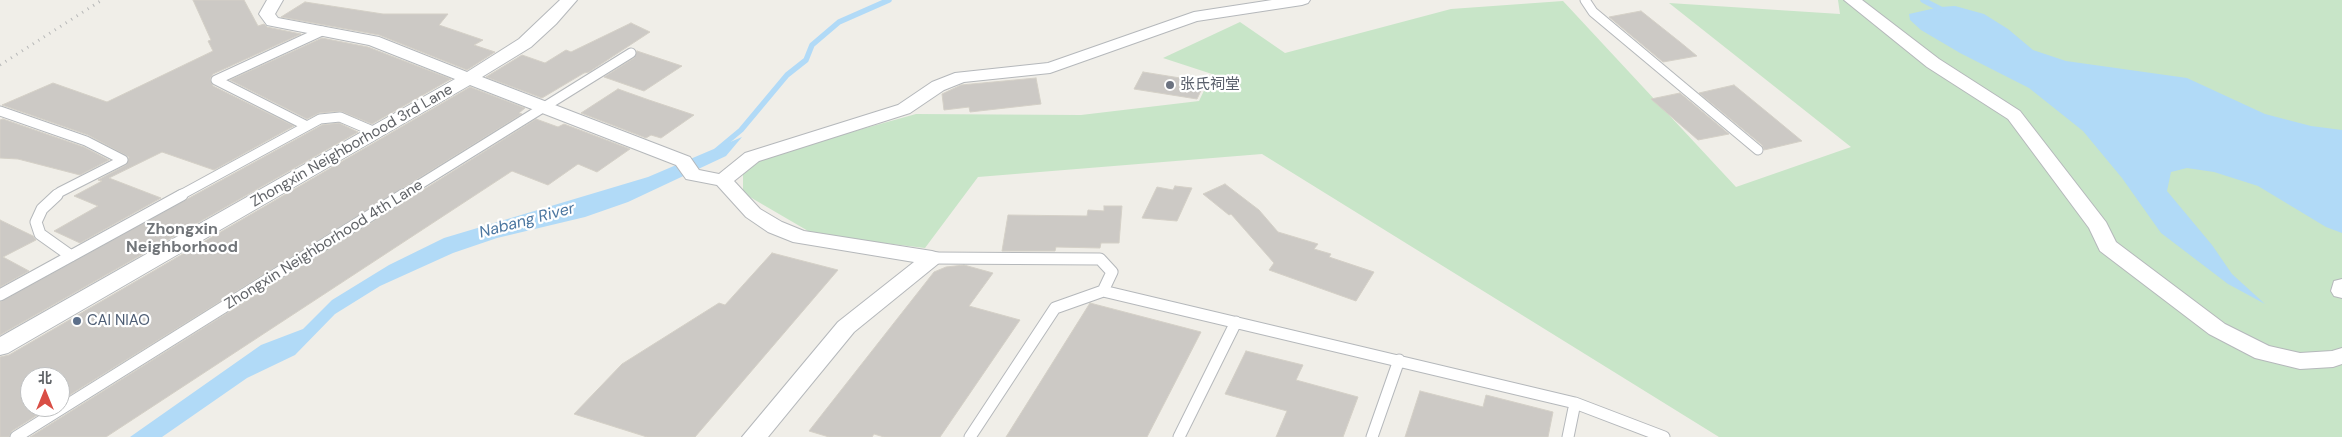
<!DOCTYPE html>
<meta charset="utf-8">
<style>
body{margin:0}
#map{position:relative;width:2342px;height:437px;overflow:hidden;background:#f0eee8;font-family:"DM Sans","Noto Sans SC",sans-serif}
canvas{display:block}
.north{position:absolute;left:20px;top:367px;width:50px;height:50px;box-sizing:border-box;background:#fff;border:1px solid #bfc1c2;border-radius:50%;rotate:0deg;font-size:14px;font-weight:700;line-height:20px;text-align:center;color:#606367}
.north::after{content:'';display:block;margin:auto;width:18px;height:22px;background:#d94e45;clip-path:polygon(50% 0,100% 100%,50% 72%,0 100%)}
</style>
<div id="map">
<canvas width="2342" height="437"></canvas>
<div class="north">北</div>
</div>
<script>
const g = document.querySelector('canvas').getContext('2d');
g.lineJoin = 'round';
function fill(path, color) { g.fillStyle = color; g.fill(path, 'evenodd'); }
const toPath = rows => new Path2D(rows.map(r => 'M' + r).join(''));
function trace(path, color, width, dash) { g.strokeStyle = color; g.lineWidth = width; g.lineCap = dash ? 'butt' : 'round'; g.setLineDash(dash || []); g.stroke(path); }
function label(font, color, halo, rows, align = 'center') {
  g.font = font + ' "DM Sans","Noto Sans SC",sans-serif'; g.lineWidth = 4.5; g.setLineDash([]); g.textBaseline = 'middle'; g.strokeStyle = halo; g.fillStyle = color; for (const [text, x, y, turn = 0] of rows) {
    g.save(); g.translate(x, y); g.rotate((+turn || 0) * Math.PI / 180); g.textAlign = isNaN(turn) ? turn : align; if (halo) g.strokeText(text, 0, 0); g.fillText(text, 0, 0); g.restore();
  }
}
fill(toPath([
 [1838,0,2342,0,2342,437,1719,437,1262,154,978,177,925,248,815,235,743,193,743,162,916,114,1081,115,1199,101,1212,74,1163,58,1240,22,1285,53,1451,9,1563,1,1736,187,1851,147,1669,3,1840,14]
]), '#c8e5c8');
fill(toPath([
 [1955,6,1984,14,2008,29,2033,50,2066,61,2187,78,2265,114,2311,126,2342,130,2342,233,2326,227,2258,186,2214,172,2187,168,2171,172,2167,191,2212,245,2232,274,2265,304,2228,284,2161,233,2122,178,2083,131,2029,88,1960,53,1921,30,1910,20,1909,14,1940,7],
 [742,137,726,156,628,202,585,217,497,238,453,253,380,286,335,314,295,355,247,378,162,437,130,437,261,345,303,329,332,300,389,265,444,238,648,177]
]), '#b1daf7');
trace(toPath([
 [1923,0,1944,11],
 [717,150,741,130,787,75,806,60,812,45,839,22,889,0]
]), '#b1daf7', 5.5);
const building = toPath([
 [193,0,244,0,258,26,264,24,267,27,301,34,213,74,210,79,213,86,294,126,214,170,162,152,109,178,161,198,80,243,54,231,98,206,74,196,102,181,98,180,126,165,129,157,88,135,2,105,53,83,107,102,213,51,208,41,211,40,193,0],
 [305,2,383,14,448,14,439,25,483,40,474,45,495,52,467,70,379,35,281,17,305,2],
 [1641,11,1680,42,1697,56,1663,62,1609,17,1641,11],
 [631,23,650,32,589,72,584,73,542,98,486,77,522,55,545,63,566,50,571,52,631,23],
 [322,38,368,47,451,79,372,124,340,111,319,113,307,119,230,80,322,38],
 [637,51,682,66,644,91,604,77,634,58,637,51],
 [1143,72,1205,82,1197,99,1134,89,1143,72],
 [1036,78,1041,104,970,112,969,107,944,110,942,94,961,85,1036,78],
 [1734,85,1773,117,1802,141,1764,150,1762,145,1699,93,1734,85],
 [470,87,525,108,519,113,522,114,60,401,60,377,30,377,30,407,50,407,12,431,9,437,0,437,0,357,9,355,470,87],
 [618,89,649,100,694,115,661,138,651,135,646,138,581,113,618,89],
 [1680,93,1729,134,1698,140,1651,99,1680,93],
 [3,119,84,147,109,160,80,175,18,159,0,158,0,120,3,119],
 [536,119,558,127,564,124,630,149,597,172,578,164,548,185,512,171,106,437,30,437,536,119],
 [339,123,358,132,0,335,0,302,322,125,339,123],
 [1225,184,1259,210,1278,232,1318,244,1314,249,1331,254,1329,257,1374,272,1356,301,1269,270,1274,263,1231,214,1229,215,1203,194,1225,184],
 [1175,186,1192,188,1177,221,1142,218,1157,187,1173,190,1175,186],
 [1104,206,1122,206,1119,243,1101,243,1100,248,1056,247,1055,251,1002,251,1008,215,1087,216,1088,210,1104,211,1104,206],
 [0,220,33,236,36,240,3,257,29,271,0,287,0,220],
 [772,253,838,270,695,437,647,437,574,414,622,364,719,303,725,305,772,253],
 [964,265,993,273,969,306,1020,320,940,437,884,437,874,434,872,437,829,437,809,431,934,272,946,267,964,265],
 [1090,303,1201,332,1147,437,1006,437,1090,303],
 [1246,351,1303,365,1296,380,1358,397,1343,437,1276,437,1287,411,1225,394,1246,351],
 [1420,391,1483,407,1486,395,1553,412,1548,437,1405,437,1420,391]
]);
fill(building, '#ccc9c5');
trace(building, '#d4d0c7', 1);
const laneFar1 = toPath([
 [1585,0,1593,12,1758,150],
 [0,111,86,141,123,160,60,192,55,196],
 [307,126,216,80,322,31],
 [179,196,320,119,340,117,375,132],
 [401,196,631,53]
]);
const lane = toPath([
 [57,195,42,209,36,222,40,234,71,256],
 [932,258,1100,259,1112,272,1103,291,1055,308,970,437],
 [1103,291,1575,403,1664,437],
 [0,295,182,195],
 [16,437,403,195],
 [1179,437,1236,322],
 [1372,437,1399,360],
 [1568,437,1575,403]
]);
const street = toPath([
 [267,0,283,0,275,14,278,18,379,37,467,72,519,39,560,0,577,0,556,24,531,47,482,77,690,157,699,170,719,174,745,153,898,105,932,82,955,73,1048,63,1194,12,1272,0,1310,0,1308,3,1302,5,1197,21,1050,73,964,82,944,90,910,113,759,161,734,181,760,209,782,222,804,231,932,251,939,253,942,258,939,263,854,332,768,437,742,437,838,322,914,262,793,242,768,232,746,217,717,185,686,179,676,165,470,85,8,353,0,355,0,337,455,79,369,45,267,25,259,14,267,0],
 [1844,0,1862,0,1939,59,2020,111,2106,222,2116,242,2225,324,2269,346,2300,353,2332,351,2342,348,2342,364,2333,367,2300,369,2255,358,2209,334,2100,251,2089,228,2008,119,1927,67,1844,0],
 [2342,279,2342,298,2334,296,2331,291,2334,281,2342,279]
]);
trace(laneFar1, '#b5b8bb', 11);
trace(lane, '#b5b8bb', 13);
trace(street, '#b5b8bb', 2);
trace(laneFar1, '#fff', 9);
trace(lane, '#fff', 11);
fill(street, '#fff');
trace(toPath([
 [0,65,102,0]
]), '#b6b7b7', 3, [1, 5.5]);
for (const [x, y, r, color] of [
 [1170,85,5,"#6b7280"],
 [77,321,5,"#5c6f8a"]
]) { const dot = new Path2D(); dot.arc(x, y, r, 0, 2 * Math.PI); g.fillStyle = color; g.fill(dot); trace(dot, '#fff', 2); }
label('15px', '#5b616d', '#fff', [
 ["张氏祠堂",1180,85]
], 'left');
label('15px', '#606367', '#fff', [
 ["Zhongxin Neighborhood 3rd Lane",352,146,-30],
 ["Zhongxin Neighborhood 4th Lane",324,245,-32]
]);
label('15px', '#4e5e75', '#fff', [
 ["CAI NIAO",87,321]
], 'left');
label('italic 16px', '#4b76a0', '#fff', [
 ["Nabang River",527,221,-15]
]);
label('bold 16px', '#717579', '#fff', [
 ["Zhongxin",182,230],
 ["Neighborhood",182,248]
]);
</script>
